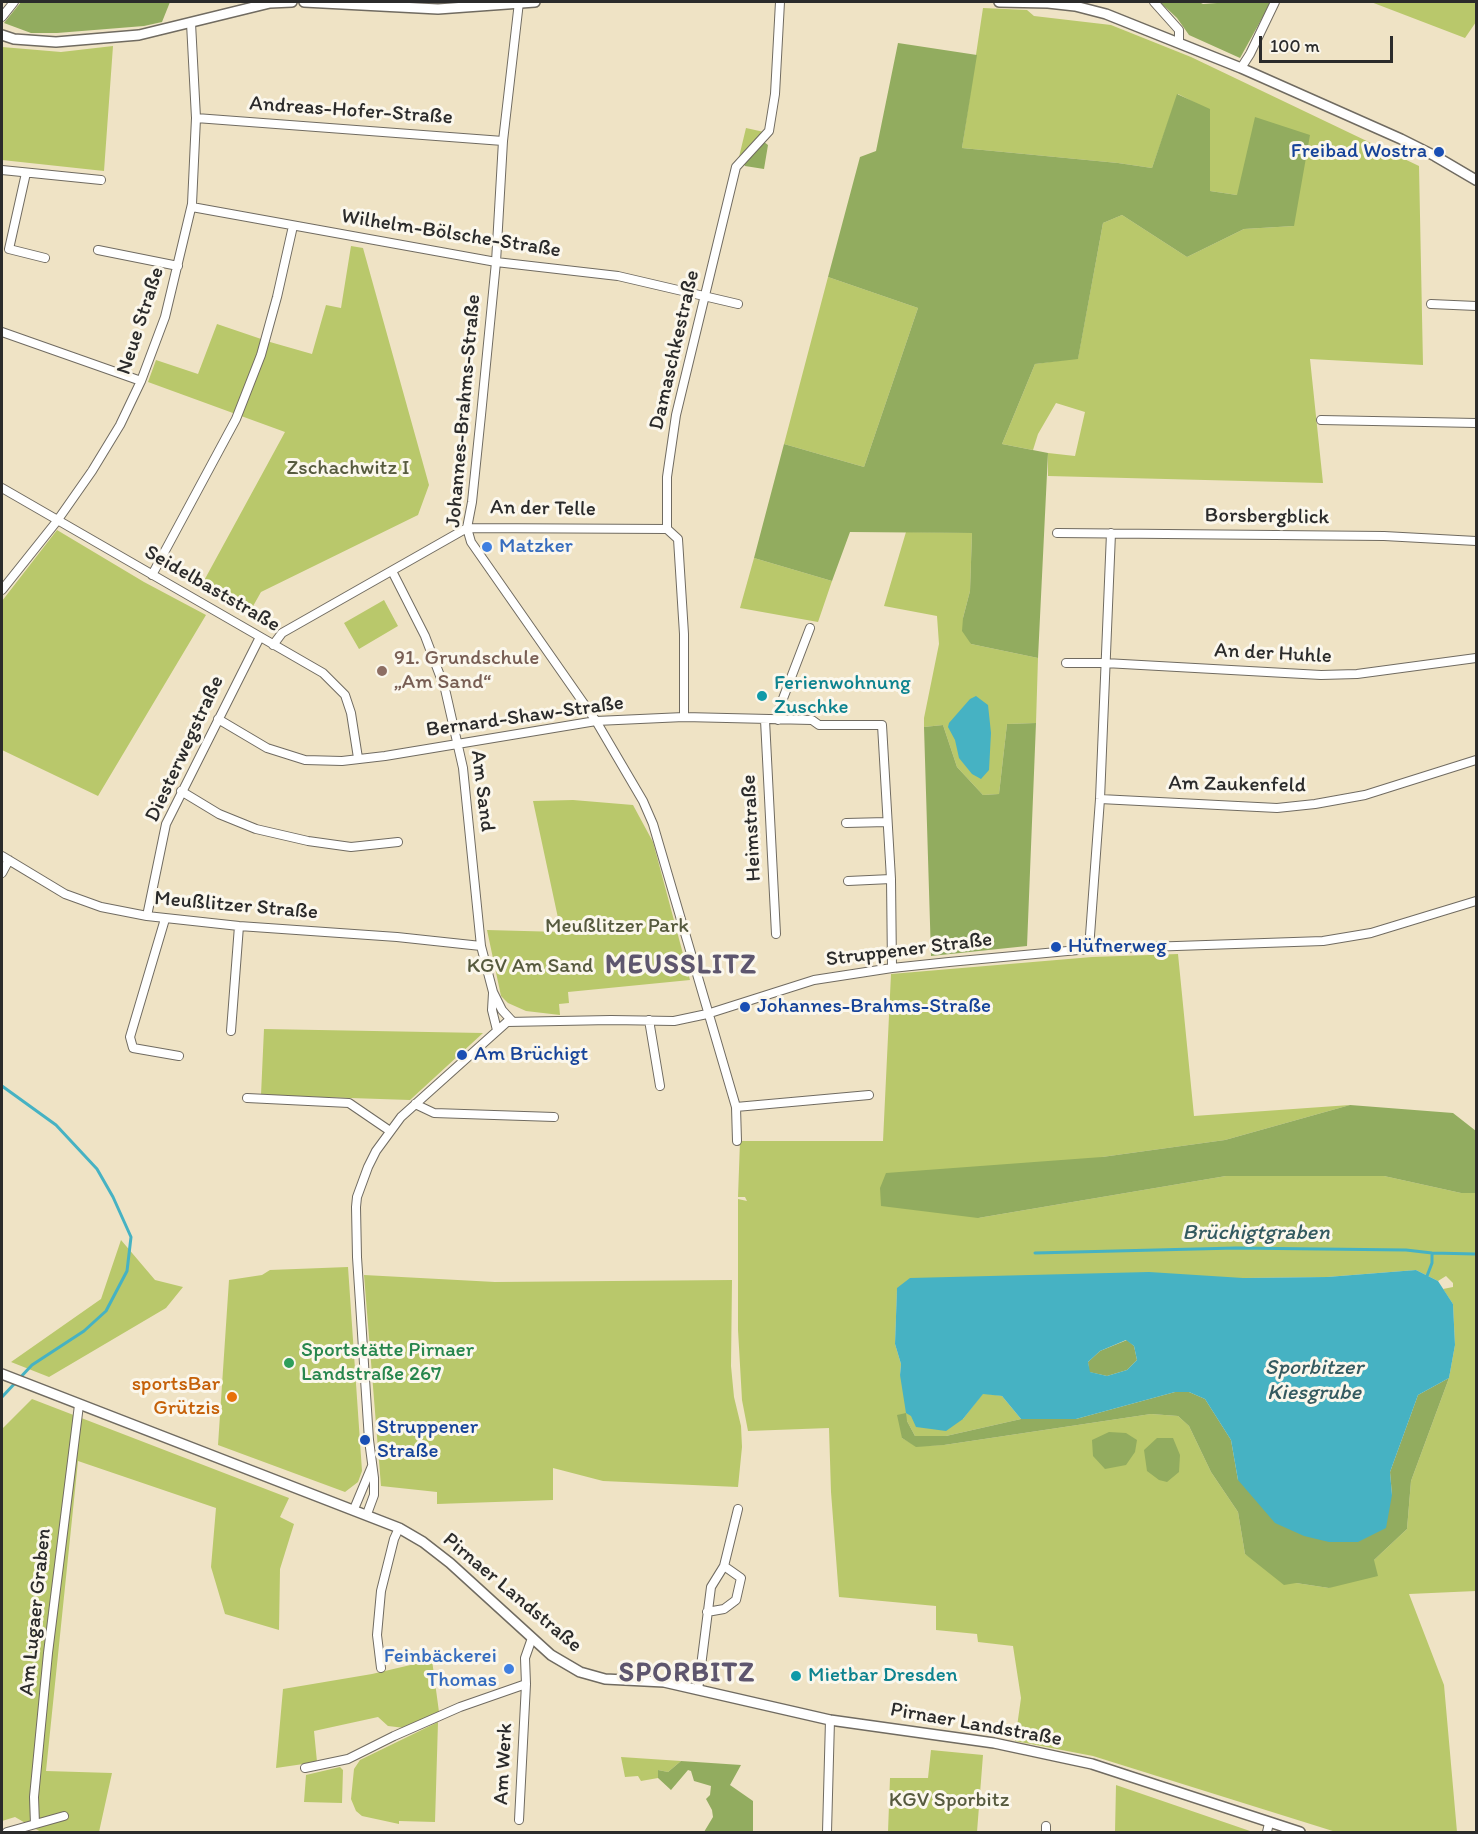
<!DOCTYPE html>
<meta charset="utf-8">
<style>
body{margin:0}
#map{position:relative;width:1478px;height:1834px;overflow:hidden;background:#efe3c5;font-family:Itim,sans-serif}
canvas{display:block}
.frame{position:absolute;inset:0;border:3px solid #2b2b2b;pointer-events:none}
.scale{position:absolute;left:1259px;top:36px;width:134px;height:27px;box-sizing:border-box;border:3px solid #2b2b2b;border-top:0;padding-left:8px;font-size:18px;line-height:21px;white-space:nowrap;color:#2b2b2b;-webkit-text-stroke:4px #fbf7ec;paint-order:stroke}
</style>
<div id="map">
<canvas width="1478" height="1834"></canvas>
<div class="frame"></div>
<div class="scale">100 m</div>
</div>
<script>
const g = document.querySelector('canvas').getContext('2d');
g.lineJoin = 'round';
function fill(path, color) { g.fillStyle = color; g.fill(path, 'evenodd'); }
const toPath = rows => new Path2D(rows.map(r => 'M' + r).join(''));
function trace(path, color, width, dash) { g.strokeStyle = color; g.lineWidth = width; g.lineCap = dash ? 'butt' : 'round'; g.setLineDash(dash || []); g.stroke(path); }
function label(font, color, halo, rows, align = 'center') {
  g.font = font + ' Itim,sans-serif'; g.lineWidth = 6; g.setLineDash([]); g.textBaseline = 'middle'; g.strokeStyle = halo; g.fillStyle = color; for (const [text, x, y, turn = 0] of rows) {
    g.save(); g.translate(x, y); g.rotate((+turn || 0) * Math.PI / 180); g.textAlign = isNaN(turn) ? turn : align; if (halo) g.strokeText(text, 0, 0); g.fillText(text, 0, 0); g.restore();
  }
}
fill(toPath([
 [1371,2,1476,2,1476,22,1465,38],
 [983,8,1027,10,1034,16,1111,25,1191,57,1419,166,1423,365,1310,359,1323,483,1048,476,1048,453,1075,456,1085,412,1056,403,1038,434,1033,450,1002,444,1035,364,1078,358,1103,223,1122,215,1187,257,1244,229,1294,226,1237,195,1210,191,1209,110,1178,94,1152,168,1118,163,962,148],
 [113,46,104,171,2,160,2,47,61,52],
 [746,128,764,132,741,157,739,157],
 [351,246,363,248,429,485,418,515,261,592,248,615,200,588,285,432,148,382,156,360,198,374,217,324,270,342,312,354,326,305,341,308],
 [828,277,918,308,864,467,784,444],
 [57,530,144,582,206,615,98,796,2,750,2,601],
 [906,532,972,533,970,591,963,618,971,644,1038,658,1036,723,1007,724,999,794,983,795,957,767,943,725,924,727,924,718,939,644,937,616,884,606],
 [754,558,832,581,818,622,740,608],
 [384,600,398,626,359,649,344,623],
 [573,800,633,805,653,842,690,980,568,992,569,1003,559,1004,560,1015,526,1011,508,1003,501,996,487,930,561,932,533,801],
 [1178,954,1194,1116,1350,1105,1225,1140,1102,1157,978,1218,1226,1176,1384,1176,1461,1193,1476,1193,1476,1591,1409,1594,1444,1685,1457,1832,1336,1832,1093,1756,1015,1741,1021,1698,1013,1646,978,1642,977,1634,936,1630,936,1606,839,1597,831,1492,829,1428,748,1431,742,1400,738,1330,738,1199,747,1201,745,1197,738,1197,740,1141,883,1141,891,974,1092,957],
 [1416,1270,1438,1281,1446,1276,1453,1283,1453,1287,1443,1289,1453,1304,1455,1345,1449,1378,1411,1481,1407,1529,1374,1560,1329,1588,1296,1583,1245,1554,1238,1512,1211,1472,1189,1426,1178,1416,1151,1414,944,1445,916,1446,902,1438,907,1421,915,1436,946,1436,1021,1419,1002,1396,983,1393,963,1419,900,1375,901,1364,895,1344,897,1289,1243,1278,1327,1277],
 [264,1029,483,1033,410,1100,261,1095],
 [121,1240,155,1280,183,1287,166,1308,49,1377,11,1362,101,1299],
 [348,1267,362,1471,358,1482,345,1492,218,1445,229,1280,262,1275,270,1270],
 [364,1275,495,1282,732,1280,731,1366,734,1397,741,1426,742,1447,738,1487,603,1481,553,1468,553,1500,437,1504,437,1492,381,1486],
 [32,1399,289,1498,280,1517,294,1524,280,1569,279,1630,225,1614,211,1567,216,1508,78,1461,46,1771,112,1773,99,1832,41,1832,15,1817,2,1821,2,1429],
 [432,1660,439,1712,405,1728,388,1726,378,1717,314,1731,317,1762,276,1768,283,1689,372,1674],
 [438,1722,435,1822,399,1821,399,1824,362,1816,356,1811,351,1799,354,1769,360,1760],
 [931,1750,983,1755,977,1832,888,1832,890,1778,928,1778],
 [621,1757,681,1761,668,1772,658,1770,658,1778,641,1781,638,1776,625,1777],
 [340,1767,343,1770,342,1803,304,1802,306,1775],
 [1116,1785,1250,1831,1251,1832,1115,1832]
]), '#b9c86b');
fill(toPath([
 [21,2,170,2,162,22,144,26,57,33,31,33,4,23],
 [1160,2,1199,2,1203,4,1231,2,1271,2,1240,58,1189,35,1177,18],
 [898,43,977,55,962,148,1118,163,1152,168,1177,94,1210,109,1210,191,1237,195,1255,117,1310,135,1294,226,1244,229,1187,257,1122,215,1103,223,1078,359,1035,364,1002,444,1048,453,1038,658,971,644,962,631,963,618,970,591,972,533,850,532,832,581,754,558,784,444,864,467,918,308,828,277,860,157,876,151],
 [764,142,768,145,764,169,745,166,744,164],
 [1036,723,1027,946,931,956,924,727,943,725,957,767,983,795,999,794,1007,724],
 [1350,1105,1453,1113,1476,1131,1476,1193,1461,1193,1384,1176,1226,1176,978,1218,881,1206,880,1188,886,1173,1102,1157,1225,1140],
 [1127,1340,1134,1346,1137,1360,1127,1370,1107,1376,1089,1372,1088,1362,1100,1351],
 [1449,1378,1411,1481,1407,1529,1374,1560,1378,1576,1329,1588,1296,1583,1284,1585,1245,1554,1238,1512,1211,1472,1189,1426,1178,1416,1151,1414,944,1445,916,1447,902,1438,897,1415,906,1413,907,1421,915,1436,946,1436,1021,1419,1076,1419,1175,1392,1189,1392,1205,1399,1231,1440,1238,1480,1392,1495,1390,1472,1418,1395],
 [1109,1432,1126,1433,1137,1440,1135,1452,1126,1465,1105,1469,1093,1456,1092,1440],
 [1157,1438,1173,1438,1180,1455,1179,1472,1167,1482,1159,1480,1147,1471,1144,1450],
 [681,1761,741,1765,730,1785,753,1801,753,1832,704,1832,713,1817,712,1810,706,1799,710,1795,711,1786,694,1781,691,1771,688,1770,671,1790,658,1778,658,1770,668,1772]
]), '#92ac5f');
fill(toPath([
 [976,696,988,705,991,733,989,770,981,779,972,774,959,758,955,740,948,727,949,723,970,699],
 [1416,1270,1438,1281,1453,1304,1455,1345,1449,1378,1418,1395,1390,1472,1392,1495,1386,1528,1358,1542,1329,1542,1304,1536,1275,1523,1238,1480,1231,1440,1205,1399,1189,1392,1175,1392,1076,1419,1021,1419,1002,1396,983,1394,963,1419,946,1431,916,1427,911,1416,906,1413,900,1375,901,1364,895,1344,897,1288,910,1278,1149,1272,1243,1278,1327,1277],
 [1126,1340,1134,1346,1137,1360,1127,1370,1107,1376,1090,1372,1088,1362,1100,1351]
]), '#46b2c3');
trace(toPath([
 [2,1086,56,1125,97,1169,113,1197,131,1237,127,1271,106,1311,84,1331,32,1365,2,1397],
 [1035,1253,1236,1248,1406,1250,1432,1253,1476,1254],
 [1427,1276,1432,1263,1432,1253]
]), '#46b2c3', 3);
const minor = toPath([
 [519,2,503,141,496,262,481,415,472,502,467,528,471,542,596,721,643,801,653,824,736,1107,737,1141],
 [1154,2,1179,30,1179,43],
 [2,17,14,2],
 [1241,68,1250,54,1275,2],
 [196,118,503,141],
 [2,170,101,180],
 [26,173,9,249,45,258],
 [192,207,496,262,618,276,738,304],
 [98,250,178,266],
 [1431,304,1476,306],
 [2,332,141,381],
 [1321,420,1476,423],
 [2,488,323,673,345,695,351,713,358,758],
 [1057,533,1384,536,1476,541],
 [392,571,425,636,445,689,463,768,481,946,493,992,502,1010,512,1021],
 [152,575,236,419,261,355,277,297,293,226],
 [2,590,57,521,92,471,120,425,141,381,165,317,192,204,196,118,191,23],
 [273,645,282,633,467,528,667,529],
 [1066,663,1105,663,1321,675,1357,674,1476,658],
 [684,717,684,634,678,539,667,529,667,477,676,415,736,167,769,131,775,94,780,2],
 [218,719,267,748,305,760,342,761,385,756,596,721,684,717,812,720,819,725,882,725,891,879,892,968],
 [765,720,776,934],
 [778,720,779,709,810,628],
 [181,791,219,814,256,829,308,841,351,847,398,842],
 [1100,799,1277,808,1315,804,1365,795,1476,760],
 [846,823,887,822],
 [2,856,65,894,101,907,147,916,239,926,397,937,481,946],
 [2,873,9,860],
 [848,881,891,879],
 [147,916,166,824,260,637],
 [165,919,130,1037,133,1048,179,1056],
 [1089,949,1100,799,1111,533],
 [493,993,492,1010,497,1030],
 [649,1020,660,1086],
 [231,1031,239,926],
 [247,1098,349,1103,390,1131],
 [415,1104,434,1113,554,1117],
 [736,1107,869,1095],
 [354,1509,372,1466],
 [367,1514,374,1495,374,1478,369,1440,357,1257,356,1207,357,1197,368,1167,376,1151,401,1117,507,1022,611,1020,674,1021,707,1014,814,980,892,968,949,962,1089,949,1323,941,1371,933,1476,901],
 [707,1612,724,1609,736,1600,741,1578,724,1566],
 [381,1668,377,1635,381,1591,394,1539,399,1528],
 [698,1690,711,1587,724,1566,738,1509],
 [305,1768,348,1759,394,1736,460,1707,526,1684],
 [519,1820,526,1684,525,1658,532,1638],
 [35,1824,34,1797,48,1653,79,1405],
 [7,1832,64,1816],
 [827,1832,830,1720],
 [1046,1832,1046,1826],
 [1267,1832,1269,1823]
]);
const tertiary = toPath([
 [304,2,438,9,535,2],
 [999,2,1048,3,1075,6,1106,14,1241,68,1401,139,1435,156,1476,180],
 [2,35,14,39,56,42,139,35,270,3,292,2],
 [2,1374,399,1528,423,1542,450,1563,551,1655,580,1672,605,1679,664,1682,830,1720,994,1743,1092,1764,1300,1832]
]);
trace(minor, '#706b61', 10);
trace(tertiary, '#706b61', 12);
trace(minor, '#fff', 8);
trace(tertiary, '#fff', 9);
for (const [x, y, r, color] of [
 [1439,152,6,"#1a4fb4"],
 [487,547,6,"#3f7fe0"],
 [382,671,6,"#8d6e63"],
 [762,696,6,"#0f9aa8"],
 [1056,947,6,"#1a4fb4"],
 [745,1007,6,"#1a4fb4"],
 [462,1055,6,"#1a4fb4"],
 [289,1363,6,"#2e9e5b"],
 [232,1397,6,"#e8710a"],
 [365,1440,6,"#1a4fb4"],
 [509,1669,6,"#3f7fe0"],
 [796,1676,6,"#0f9aa8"]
]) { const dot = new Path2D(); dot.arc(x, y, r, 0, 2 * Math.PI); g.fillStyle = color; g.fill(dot); trace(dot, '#fbf7ec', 2); }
label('21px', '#2b2b2b', '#fbf7ec', [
 ["Andreas-Hofer-Straße",351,111,4],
 ["Wilhelm-Bölsche-Straße",451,234,9],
 ["Neue Straße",141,321,-72],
 ["Damaschkestraße",675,350,-77],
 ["Johannes-Brahms-Straße",464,411,-85],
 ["An der Telle",543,509,1],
 ["Borsbergblick",1267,517,1],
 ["Seidelbaststraße",212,589,30],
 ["An der Huhle",1273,654,3],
 ["Bernard-Shaw-Straße",525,717,-8],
 ["Diesterwegstraße",185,749,-65],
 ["Am Zaukenfeld",1237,785,1],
 ["Am Sand",482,791,83],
 ["Heimstraße",752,828,-93],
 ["Meußlitzer Straße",236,906,5],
 ["Struppener Straße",909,950,-7],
 ["Pirnaer Landstraße",512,1593,40],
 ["Am Lugaer Graben",36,1612,-84],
 ["Pirnaer Landstraße",976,1725,10],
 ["Am Werk",504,1764,-87]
]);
label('21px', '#164399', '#fbf7ec', [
 ["Freibad Wostra",1427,152,"right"],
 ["Hüfnerweg",1068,947],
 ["Johannes-Brahms-Straße",757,1007],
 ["Am Brüchigt",474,1055],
 ["Struppener",377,1428],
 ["Straße",377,1452]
], 'left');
label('21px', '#565a3e', '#fbf7ec', [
 ["Zschachwitz I",348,469],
 ["Meußlitzer Park",617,927],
 ["KGV Am Sand",530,967],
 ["KGV Sporbitz",949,1801]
]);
label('21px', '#366cbe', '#fbf7ec', [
 ["Matzker",499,547],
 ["Feinbäckerei",497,1657,"right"],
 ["Thomas",497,1681,"right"]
], 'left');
label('21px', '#785e54', '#fbf7ec', [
 ["91. Grundschule",394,659],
 ["„Am Sand“",394,683]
], 'left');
label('21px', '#0d838f', '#fbf7ec', [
 ["Ferienwohnung",774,684],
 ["Zuschke",774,708],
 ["Mietbar Dresden",808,1676]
], 'left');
label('21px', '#27864d', '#fbf7ec', [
 ["Sportstätte Pirnaer",301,1351],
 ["Landstraße 267",301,1375]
], 'left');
label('21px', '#c56008', '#fbf7ec', [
 ["sportsBar",220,1385],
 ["Grützis",220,1409]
], 'right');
label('italic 22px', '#345a60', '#fbf7ec', [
 ["Brüchigtgraben",1256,1233],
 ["Sporbitzer",1314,1368],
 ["Kiesgrube",1314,1393]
]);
g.letterSpacing = '1.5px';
label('bold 27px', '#5e566e', '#fbf7ec', [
 ["MEUSSLITZ",681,966],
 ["SPORBITZ",687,1674]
]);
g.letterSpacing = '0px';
</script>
